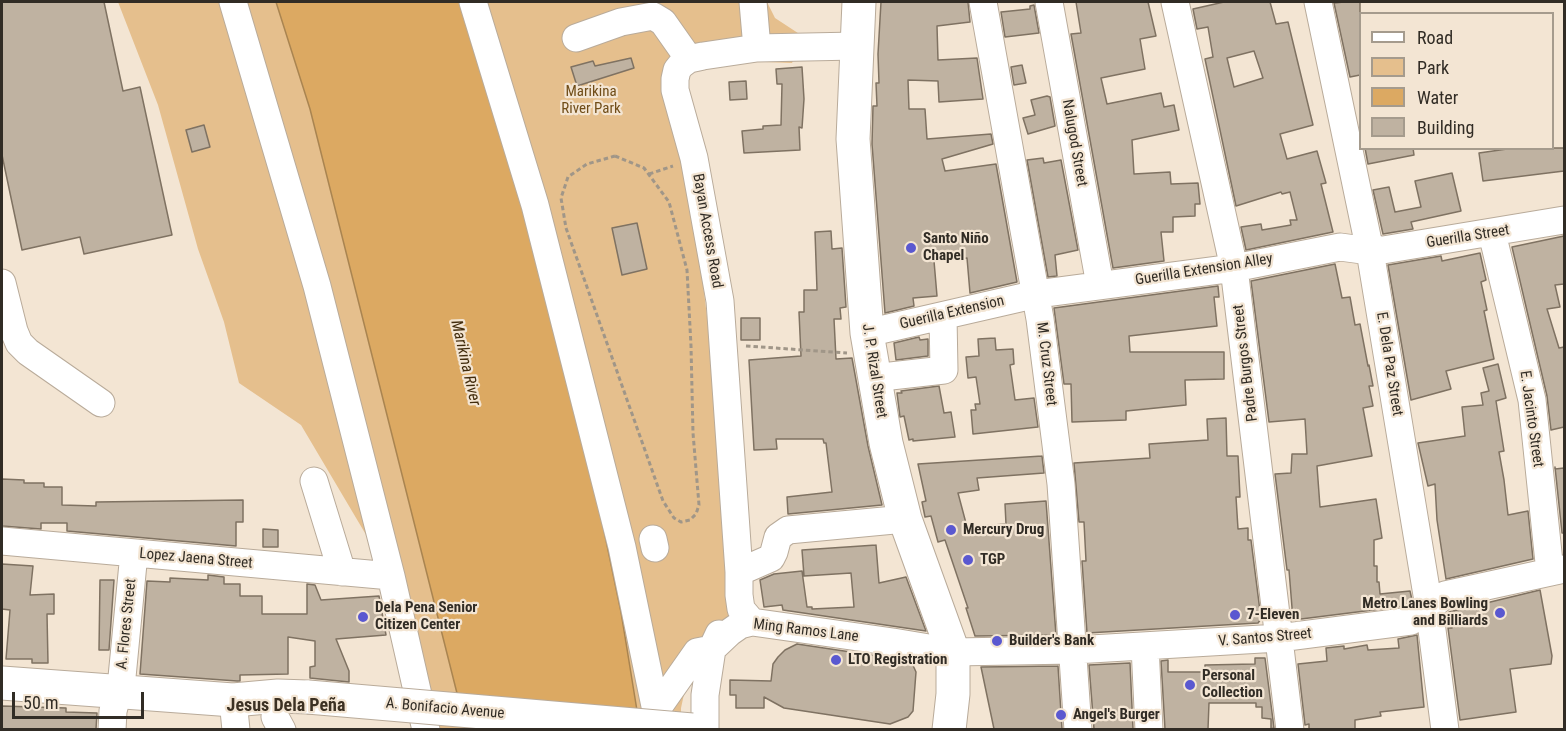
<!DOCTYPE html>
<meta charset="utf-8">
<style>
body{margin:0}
#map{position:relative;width:1566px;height:731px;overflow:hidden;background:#f3e5d3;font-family:"Roboto Condensed",sans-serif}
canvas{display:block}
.frame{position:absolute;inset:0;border:3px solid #312c25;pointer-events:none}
.legend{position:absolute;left:1359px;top:12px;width:195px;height:138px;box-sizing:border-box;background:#f3e5d3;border:2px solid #a59b8d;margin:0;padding:8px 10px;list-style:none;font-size:18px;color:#312c25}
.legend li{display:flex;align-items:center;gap:12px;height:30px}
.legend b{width:30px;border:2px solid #a59b8d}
.scale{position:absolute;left:12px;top:692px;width:132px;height:27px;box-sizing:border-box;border:3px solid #312c25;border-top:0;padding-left:8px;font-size:18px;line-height:21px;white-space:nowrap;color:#312c25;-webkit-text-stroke:4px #f3e5d3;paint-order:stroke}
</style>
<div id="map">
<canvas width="1566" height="731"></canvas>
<div class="frame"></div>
<ul class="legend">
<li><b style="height:8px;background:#fff"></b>Road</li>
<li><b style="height:16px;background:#e5bf8d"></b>Park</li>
<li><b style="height:16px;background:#dca962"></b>Water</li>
<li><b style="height:16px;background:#bfb2a1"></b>Building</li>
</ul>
<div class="scale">50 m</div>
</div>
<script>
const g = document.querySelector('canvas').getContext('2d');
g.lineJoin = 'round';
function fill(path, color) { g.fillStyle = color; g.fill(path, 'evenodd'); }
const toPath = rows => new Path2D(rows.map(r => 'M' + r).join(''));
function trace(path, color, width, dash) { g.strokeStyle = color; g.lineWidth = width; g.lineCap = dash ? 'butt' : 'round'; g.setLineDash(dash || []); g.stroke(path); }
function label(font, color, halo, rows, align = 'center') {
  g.font = font + ' "Roboto Condensed",sans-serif'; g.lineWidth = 4.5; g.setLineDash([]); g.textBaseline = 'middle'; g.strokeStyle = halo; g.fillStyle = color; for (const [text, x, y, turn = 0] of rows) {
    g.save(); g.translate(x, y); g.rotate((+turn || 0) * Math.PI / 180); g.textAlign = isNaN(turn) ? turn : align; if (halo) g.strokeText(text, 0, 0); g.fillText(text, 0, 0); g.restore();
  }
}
fill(toPath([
 [118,2,276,2,310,109,466,729,418,729,378,555,301,425,239,383,224,322,198,249,158,105],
 [465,2,767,2,775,18,804,37,792,63,738,61,682,71,693,200,745,634,686,685,681,708,681,729,640,729]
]), '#e5bf8d');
const water = toPath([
 [276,2,465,2,562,348,597,497,621,612,640,729,466,729,310,109,276,2]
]);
fill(water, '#dca962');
trace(water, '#a98450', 1.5);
const building = toPath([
 [2,2,104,2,123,91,140,87,172,235,84,254,80,237,22,250,2,155,2,2],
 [881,2,968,2,970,22,937,26,938,60,977,58,983,99,939,102,938,81,908,80,909,109,925,109,927,139,991,134,993,144,942,159,945,171,996,164,1017,282,970,293,967,258,934,261,937,296,913,298,914,306,885,313,872,144,873,106,877,106,876,83,879,83,878,54,881,2],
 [1076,2,1148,2,1156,36,1140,39,1145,69,1101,78,1107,104,1161,93,1164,107,1174,105,1179,130,1132,140,1134,174,1170,172,1171,184,1198,183,1200,204,1195,204,1195,216,1173,217,1173,232,1161,232,1164,261,1113,268,1071,34,1081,33,1076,2],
 [1224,2,1270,2,1276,24,1288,22,1313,125,1280,134,1287,159,1317,151,1326,183,1321,184,1333,232,1246,250,1241,227,1261,224,1262,230,1291,225,1290,220,1297,220,1290,192,1282,194,1281,192,1236,206,1205,59,1213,57,1208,27,1197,29,1193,9,1224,2],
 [1254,51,1263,78,1234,87,1227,58,1254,51],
 [1344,2,1360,2,1360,75,1350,77,1334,3,1344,2],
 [1034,5,1039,33,1005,37,1001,12,1030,9,1030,6,1034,5],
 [631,58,634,68,577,86,571,67,593,61,595,66,631,58],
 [1022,65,1026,83,1014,85,1011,67,1022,65],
 [802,67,804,99,802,128,799,127,800,150,744,153,742,131,763,129,763,126,781,125,782,84,777,84,776,69,802,67],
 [746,81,747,99,730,100,729,82,746,81],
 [1047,96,1050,97,1055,126,1028,134,1023,118,1035,115,1031,100,1047,96],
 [204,125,210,147,192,152,186,130,204,125],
 [1365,148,1413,148,1414,155,1368,164,1365,148],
 [1514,148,1564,148,1564,171,1483,181,1479,153,1514,148],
 [1043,158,1044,163,1061,160,1078,250,1055,255,1057,276,1048,277,1027,160,1043,158],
 [1452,173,1461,211,1411,222,1413,229,1383,234,1373,190,1389,187,1395,212,1421,207,1415,181,1452,173],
 [637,223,647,269,622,275,612,228,637,223],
 [831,231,832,249,842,248,846,307,840,308,841,319,834,319,836,359,852,358,868,446,882,505,788,514,787,497,832,492,826,443,824,443,823,439,776,439,777,449,754,450,749,360,801,356,799,312,804,312,804,290,817,290,815,232,831,231],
 [1564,236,1564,284,1555,285,1560,307,1547,309,1559,348,1564,347,1564,427,1551,430,1547,396,1512,247,1564,236],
 [1480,253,1486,280,1481,282,1487,310,1484,311,1494,359,1446,371,1451,389,1411,400,1388,265,1441,256,1442,261,1480,253],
 [1335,264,1342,298,1350,297,1355,325,1360,324,1368,366,1369,365,1373,386,1369,386,1373,406,1363,408,1372,456,1317,466,1320,507,1376,499,1382,538,1374,540,1374,566,1377,566,1377,582,1379,582,1380,594,1410,591,1412,600,1405,606,1293,620,1289,570,1287,570,1275,474,1291,473,1292,454,1307,454,1305,419,1269,422,1251,281,1335,264],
 [1218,286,1219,297,1214,297,1217,326,1129,336,1130,352,1224,352,1224,379,1185,380,1186,405,1126,411,1126,420,1072,422,1071,384,1064,384,1054,308,1218,286],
 [741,318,760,318,760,340,741,340,741,318],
 [919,337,920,340,928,339,928,356,896,360,894,343,919,337],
 [995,338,996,350,1013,349,1014,364,1010,365,1015,400,1034,398,1038,427,973,434,971,410,976,410,975,404,980,404,976,377,968,378,966,357,979,356,978,339,995,338],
 [1498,364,1506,398,1496,401,1504,451,1499,452,1504,480,1508,515,1528,511,1533,559,1446,579,1437,520,1435,484,1428,486,1418,443,1465,436,1462,407,1483,405,1481,393,1489,391,1483,368,1498,364],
 [939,386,944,413,951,412,955,437,913,441,913,439,909,440,904,416,900,417,897,393,902,393,901,391,939,386],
 [1226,418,1227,456,1238,456,1240,497,1236,497,1238,529,1248,528,1248,540,1251,540,1261,619,1258,623,1087,633,1082,561,1086,561,1084,522,1079,522,1074,463,1150,458,1149,444,1208,440,1207,419,1226,418],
 [1042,456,1044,473,977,478,979,490,958,493,967,527,1006,524,1005,504,1046,501,1056,635,975,636,966,608,968,608,945,540,938,542,931,516,925,517,922,502,926,501,918,464,1042,456],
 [1555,467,1555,469,1564,468,1564,533,1562,533,1555,467],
 [2,479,24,480,24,483,44,483,44,487,62,487,62,505,96,506,96,502,243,500,243,522,236,522,236,546,67,531,67,523,41,523,41,529,2,526,2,479],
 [263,529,278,530,278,547,263,547,263,529],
 [876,545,879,583,906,577,926,631,783,610,782,605,764,607,760,580,774,574,802,571,807,607,812,607,812,609,854,607,851,573,804,576,802,550,876,545],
 [2,564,33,566,30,595,54,594,54,614,47,614,48,663,32,663,32,659,6,659,10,610,2,609,2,564],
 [208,575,224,577,224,584,240,584,240,596,262,596,262,614,307,614,307,584,315,585,321,600,379,596,386,635,336,639,349,671,349,682,310,678,310,667,315,666,315,641,288,637,288,674,240,675,240,681,237,681,140,674,147,581,170,582,170,578,208,580,208,575],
 [100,580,114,580,109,650,99,650,100,580],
 [1540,590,1552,656,1551,664,1510,669,1516,712,1460,720,1448,628,1452,628,1449,612,1540,590],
 [1417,635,1424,707,1380,712,1381,716,1355,720,1355,729,1309,729,1309,724,1305,725,1298,664,1327,661,1326,648,1344,646,1344,649,1367,645,1368,650,1399,648,1398,639,1417,635],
 [797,644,911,661,916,672,913,711,908,717,890,724,784,708,764,697,764,708,736,708,736,695,730,695,730,680,771,681,773,664,778,657,785,650,797,644],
 [1255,658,1265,658,1274,728,1271,729,1271,719,1262,718,1262,707,1256,707,1256,703,1209,703,1208,729,1165,729,1161,661,1168,660,1168,672,1205,672,1205,665,1255,664,1255,658],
 [1130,663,1133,729,1094,729,1089,665,1130,663],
 [1058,666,1062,729,994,729,981,667,1058,666],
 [2,706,66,708,66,712,97,713,96,729,2,729,2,706]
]);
fill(building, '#bfb2a1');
trace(building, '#7f7262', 1.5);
const minor = toPath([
 [233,2,317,286,391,576,426,730],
 [473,2,535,205,622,547,660,730],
 [753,2,757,48],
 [983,2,1040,319,1061,484,1078,730],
 [1049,2,1100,285],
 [1175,2,1234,268,1290,730],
 [1318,2,1370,251,1429,607,1445,730],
 [576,38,621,22,653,16,663,22,689,59],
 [1492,233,1532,400,1550,572],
 [2,283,14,331,19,343,28,352,101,403],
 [867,333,1037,294,1234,268,1340,247,1370,251,1383,250,1564,220],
 [873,378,944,370,943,316],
 [314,481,342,572],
 [653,539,655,548],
 [2,541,391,576],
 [739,572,771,558,774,552,778,537,788,530,905,519],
 [752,622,741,609,739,595,739,572,720,301,694,158,675,90,675,79,677,70,681,65,689,59,703,56,757,48,856,46],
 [1145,646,1149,730],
 [712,649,730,632,740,625,752,622,893,642,953,652,1074,650,1279,638,1411,621,1445,595,1564,569],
 [233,700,236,730],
 [657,709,697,652,712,649],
 [275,717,282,730],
 [112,730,113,711,122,677,134,553],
 [705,730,705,695,712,649,719,634]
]);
const major = toPath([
 [859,2,853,139,867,333,886,443,905,519,953,652,953,694,949,730],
 [2,683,233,700,278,696,308,697]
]);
trace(minor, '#b9ab9a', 29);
trace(major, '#b9ab9a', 35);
trace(toPath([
 [615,156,644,168,669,202,687,270,691,346,693,433,699,505,696,514,690,520,681,522,674,518,663,501,566,228,561,198,568,177,587,164,615,156],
 [649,174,673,166],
 [746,346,847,353]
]), '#a09688', 3, [4.5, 3]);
trace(minor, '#fff', 27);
trace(major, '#fff', 33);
const majorBridge = toPath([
 [308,697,692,730]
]);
trace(majorBridge, '#b9ab9a', 35, []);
trace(majorBridge, '#fff', 33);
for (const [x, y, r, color] of [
 [911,248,6,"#5a58d0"],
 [951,530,6,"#5a58d0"],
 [968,560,6,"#5a58d0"],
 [1500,613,6,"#5a58d0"],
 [1235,615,6,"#5a58d0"],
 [363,617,6,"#5a58d0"],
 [997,641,6,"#5a58d0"],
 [836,660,6,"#5a58d0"],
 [1190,685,6,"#5a58d0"],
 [1061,715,6,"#5a58d0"]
]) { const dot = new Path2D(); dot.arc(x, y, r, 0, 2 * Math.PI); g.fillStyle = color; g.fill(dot); trace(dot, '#f3e5d3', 2); }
label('15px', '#704d18', '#f3e5d3', [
 ["Marikina",591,92],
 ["River Park",591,109]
]);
label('15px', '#312c25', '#f3e5d3', [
 ["Nalugod Street",1074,143,80],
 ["Bayan Access Road",707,231,80],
 ["Guerilla Street",1468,237,-9],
 ["Guerilla Extension Alley",1204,270,-9],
 ["Guerilla Extension",952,313,-13],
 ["Padre Burgos Street",1246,363,-97],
 ["M. Cruz Street",1046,364,83],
 ["E. Dela Paz Street",1389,364,81],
 ["J. P. Rizal Street",874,371,81],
 ["E. Jacinto Street",1531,419,82],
 ["Lopez Jaena Street",196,559,5],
 ["A. Flores Street",127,624,-84],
 ["Ming Ramos Lane",806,631,7],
 ["V. Santos Street",1265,638,-5],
 ["A. Bonifacio Avenue",445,709,5]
]);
label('bold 15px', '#312c25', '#f3e5d3', [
 ["Santo Niño",923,239],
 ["Chapel",923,256],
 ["Mercury Drug",963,530],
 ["TGP",980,560],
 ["Metro Lanes Bowling",1488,604,"right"],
 ["and Billiards",1488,621,"right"],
 ["Dela Pena Senior",375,608],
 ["Citizen Center",375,625],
 ["7-Eleven",1247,615],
 ["Builder's Bank",1009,641],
 ["LTO Registration",848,660],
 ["Personal",1202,676],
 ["Collection",1202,693],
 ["Angel's Burger",1073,715]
], 'left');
label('italic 16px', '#422c0d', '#f3e5d3', [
 ["Marikina River",465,363,77]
]);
label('bold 18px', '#3c3123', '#f3e5d3', [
 ["Jesus Dela Peña",286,706]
]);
</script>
